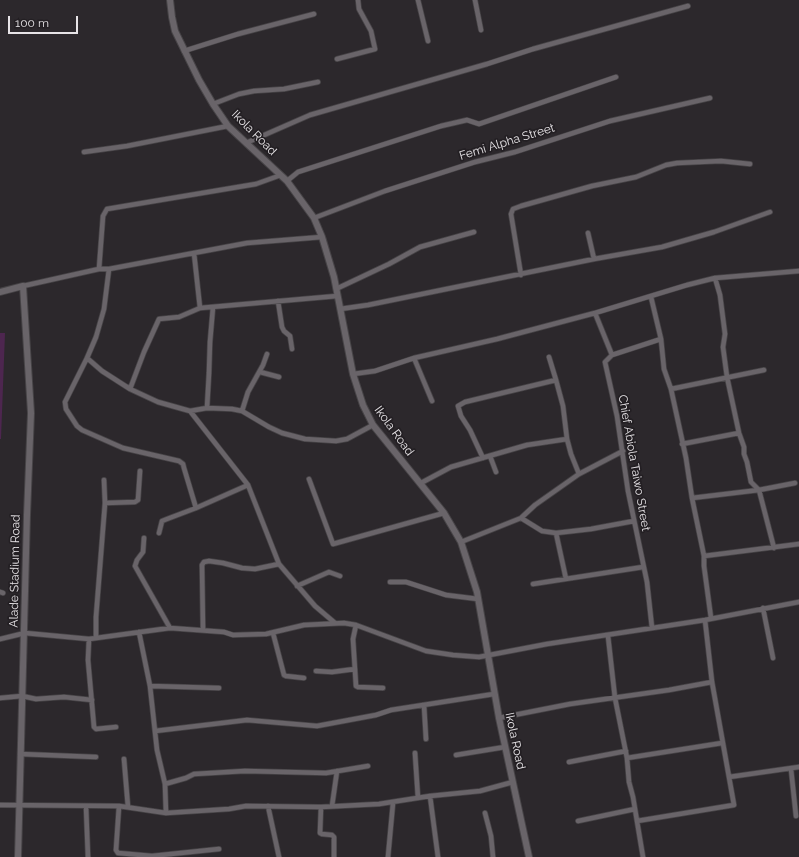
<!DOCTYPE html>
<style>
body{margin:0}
#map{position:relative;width:799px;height:857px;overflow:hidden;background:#2c282c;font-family:Raleway,sans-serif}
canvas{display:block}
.scale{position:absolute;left:8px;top:16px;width:70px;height:18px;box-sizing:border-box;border:2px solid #e7e4e7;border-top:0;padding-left:5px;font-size:12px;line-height:14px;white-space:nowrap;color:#e7e4e7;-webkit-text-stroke:3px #231f23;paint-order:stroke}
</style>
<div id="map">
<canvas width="799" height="857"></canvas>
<div class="scale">100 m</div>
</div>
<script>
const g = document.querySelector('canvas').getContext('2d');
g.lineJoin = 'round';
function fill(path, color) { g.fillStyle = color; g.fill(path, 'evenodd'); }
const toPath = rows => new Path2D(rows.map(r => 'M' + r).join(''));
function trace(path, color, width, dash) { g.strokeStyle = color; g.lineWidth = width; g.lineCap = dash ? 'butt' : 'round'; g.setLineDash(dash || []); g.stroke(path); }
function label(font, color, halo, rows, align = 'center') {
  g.font = font + ' Raleway,sans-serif'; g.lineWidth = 3.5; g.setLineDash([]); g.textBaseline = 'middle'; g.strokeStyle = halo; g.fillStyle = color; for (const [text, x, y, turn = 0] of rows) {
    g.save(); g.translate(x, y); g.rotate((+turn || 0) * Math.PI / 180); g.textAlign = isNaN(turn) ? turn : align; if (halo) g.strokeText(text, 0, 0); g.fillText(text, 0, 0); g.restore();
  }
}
fill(toPath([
 [0,333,5,333,1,439,0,439]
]), '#4d264f');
const street = toPath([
 [418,0,428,41],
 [475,0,481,30],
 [184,51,238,34,314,14],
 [337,59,375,49,371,31,359,9,358,0],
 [213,104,239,94,254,91,284,89,318,82],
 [246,143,310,115,487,64,533,49,688,6],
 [84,152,127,146,228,126],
 [287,181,298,172,441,126,467,120,479,124,616,77],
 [314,218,385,191,475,162,515,152,610,121,710,98],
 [588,233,594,259],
 [194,253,200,308],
 [99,269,103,216,107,209,256,184,281,175],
 [109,269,104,309,96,337,87,358,65,402,66,409,77,426,82,430,123,448,179,461,183,464,184,468,196,508],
 [521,275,511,214,513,209,521,206,592,186,636,177,666,165,677,163,721,161,750,164],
 [715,278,720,295,725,334,723,347,727,377,739,433,744,447,744,454,747,462,751,482,759,490,774,548],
 [23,286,99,269,109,269,247,243,322,237],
 [336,289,389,264,420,247,474,232],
 [651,297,661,339,664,369,671,389,686,458,692,498,704,556,704,566,711,618],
 [278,301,282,327,284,331,290,336,292,349],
 [340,309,368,305,594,259,662,247,714,232,770,212],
 [595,313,612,355],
 [549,357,556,380,563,406,567,439,571,454,579,474],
 [87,358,102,371,130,389,158,402,190,411,248,485,279,564],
 [414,358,432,401],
 [260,372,279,377],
 [353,374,375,371,414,358,497,339,595,313,687,285,715,278,799,271],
 [130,389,144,352,159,319,179,317,200,308,337,296],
 [671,389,764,370],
 [207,408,209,373,210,342,213,307],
 [190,411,207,408,232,409,242,411,269,427,282,433,305,439,336,441,347,439,373,425],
 [242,411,248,392,263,365,267,354],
 [682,444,739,433],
 [490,456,496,472],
 [483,458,470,430,461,416,458,406,465,402,556,380],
 [309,479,333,544,444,513],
 [421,483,451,467,527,445,567,439],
 [692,498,759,490,795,483],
 [105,503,135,502,138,500,140,471],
 [521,518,542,531,556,533,591,529,634,521],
 [159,533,162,521,167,519,196,508,248,485],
 [556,533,566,579],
 [144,538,143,552,137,560,135,566,170,628],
 [461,542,521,518,535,505,579,474,623,451],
 [704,556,799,544],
 [390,582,406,582,446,595,478,599],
 [533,584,643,567],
 [297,586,329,572,340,576],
 [0,592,3,593],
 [763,608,773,658],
 [705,620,712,682,729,777,799,767],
 [356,625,353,639,356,686,358,687,383,688],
 [652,628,647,582,628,491,617,416,605,362,612,355,661,339],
 [203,630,202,565,204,562,209,561,223,563,242,568,255,569,279,564,315,606,335,623],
 [139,632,150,686,157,750,165,784,166,813],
 [273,633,284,675,286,676,304,678],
 [608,636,615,698,627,758,629,782,633,797,643,857],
 [96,638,96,617,105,503,104,480],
 [0,639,25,633,89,639,170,628,224,632,233,635,266,634,304,625,344,623,356,625,426,651,453,655,479,657,547,644,705,620,799,602],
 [89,639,88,660,94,727,96,729,116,727],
 [316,671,332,672,355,669],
 [150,686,219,688],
 [0,698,22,696,36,699,64,697,92,700],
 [424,705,426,739],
 [499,718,570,704,669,690,712,682],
 [155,731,247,720,317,726,376,715,391,710,494,694],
 [415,753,418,798],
 [20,754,96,757],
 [456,755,505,747],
 [627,758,722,743],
 [124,759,128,807],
 [569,762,626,751],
 [791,769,796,816],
 [165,784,186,778,194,774,245,771,326,773,368,766],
 [430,796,438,857],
 [0,805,119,806,166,813,229,809,246,806,321,807,379,804,430,796,480,791,513,782],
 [86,806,88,857],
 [119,806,116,850,118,853,152,856,219,849],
 [268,806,279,857],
 [332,806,337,771],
 [321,807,320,833,322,834,332,835,334,837,334,857],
 [485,813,491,836,493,857],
 [578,821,635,809],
 [637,821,734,805,729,777],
 [388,857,393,803]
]);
const secondary = toPath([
 [170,0,172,17,175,31,199,80,213,104,228,126,287,181,314,218,322,237,334,277,353,374,363,405,373,425,444,513,461,542,477,592,499,718,529,857],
 [0,292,23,286,31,413,27,515,18,857]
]);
trace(street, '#474447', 6);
trace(secondary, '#474447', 8);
trace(street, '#696469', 4.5);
trace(secondary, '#696469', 6);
label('12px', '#e7e4e7', '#231f23', [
 ["Ikola Road",254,133,45],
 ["Femi Alpha Street",507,142,-17],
 ["Ikola Road",394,431,54],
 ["Chief Abiola Taiwo Street",634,463,80],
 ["Alade Stadium Road",15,571,-89],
 ["Ikola Road",515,741,78]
]);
</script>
